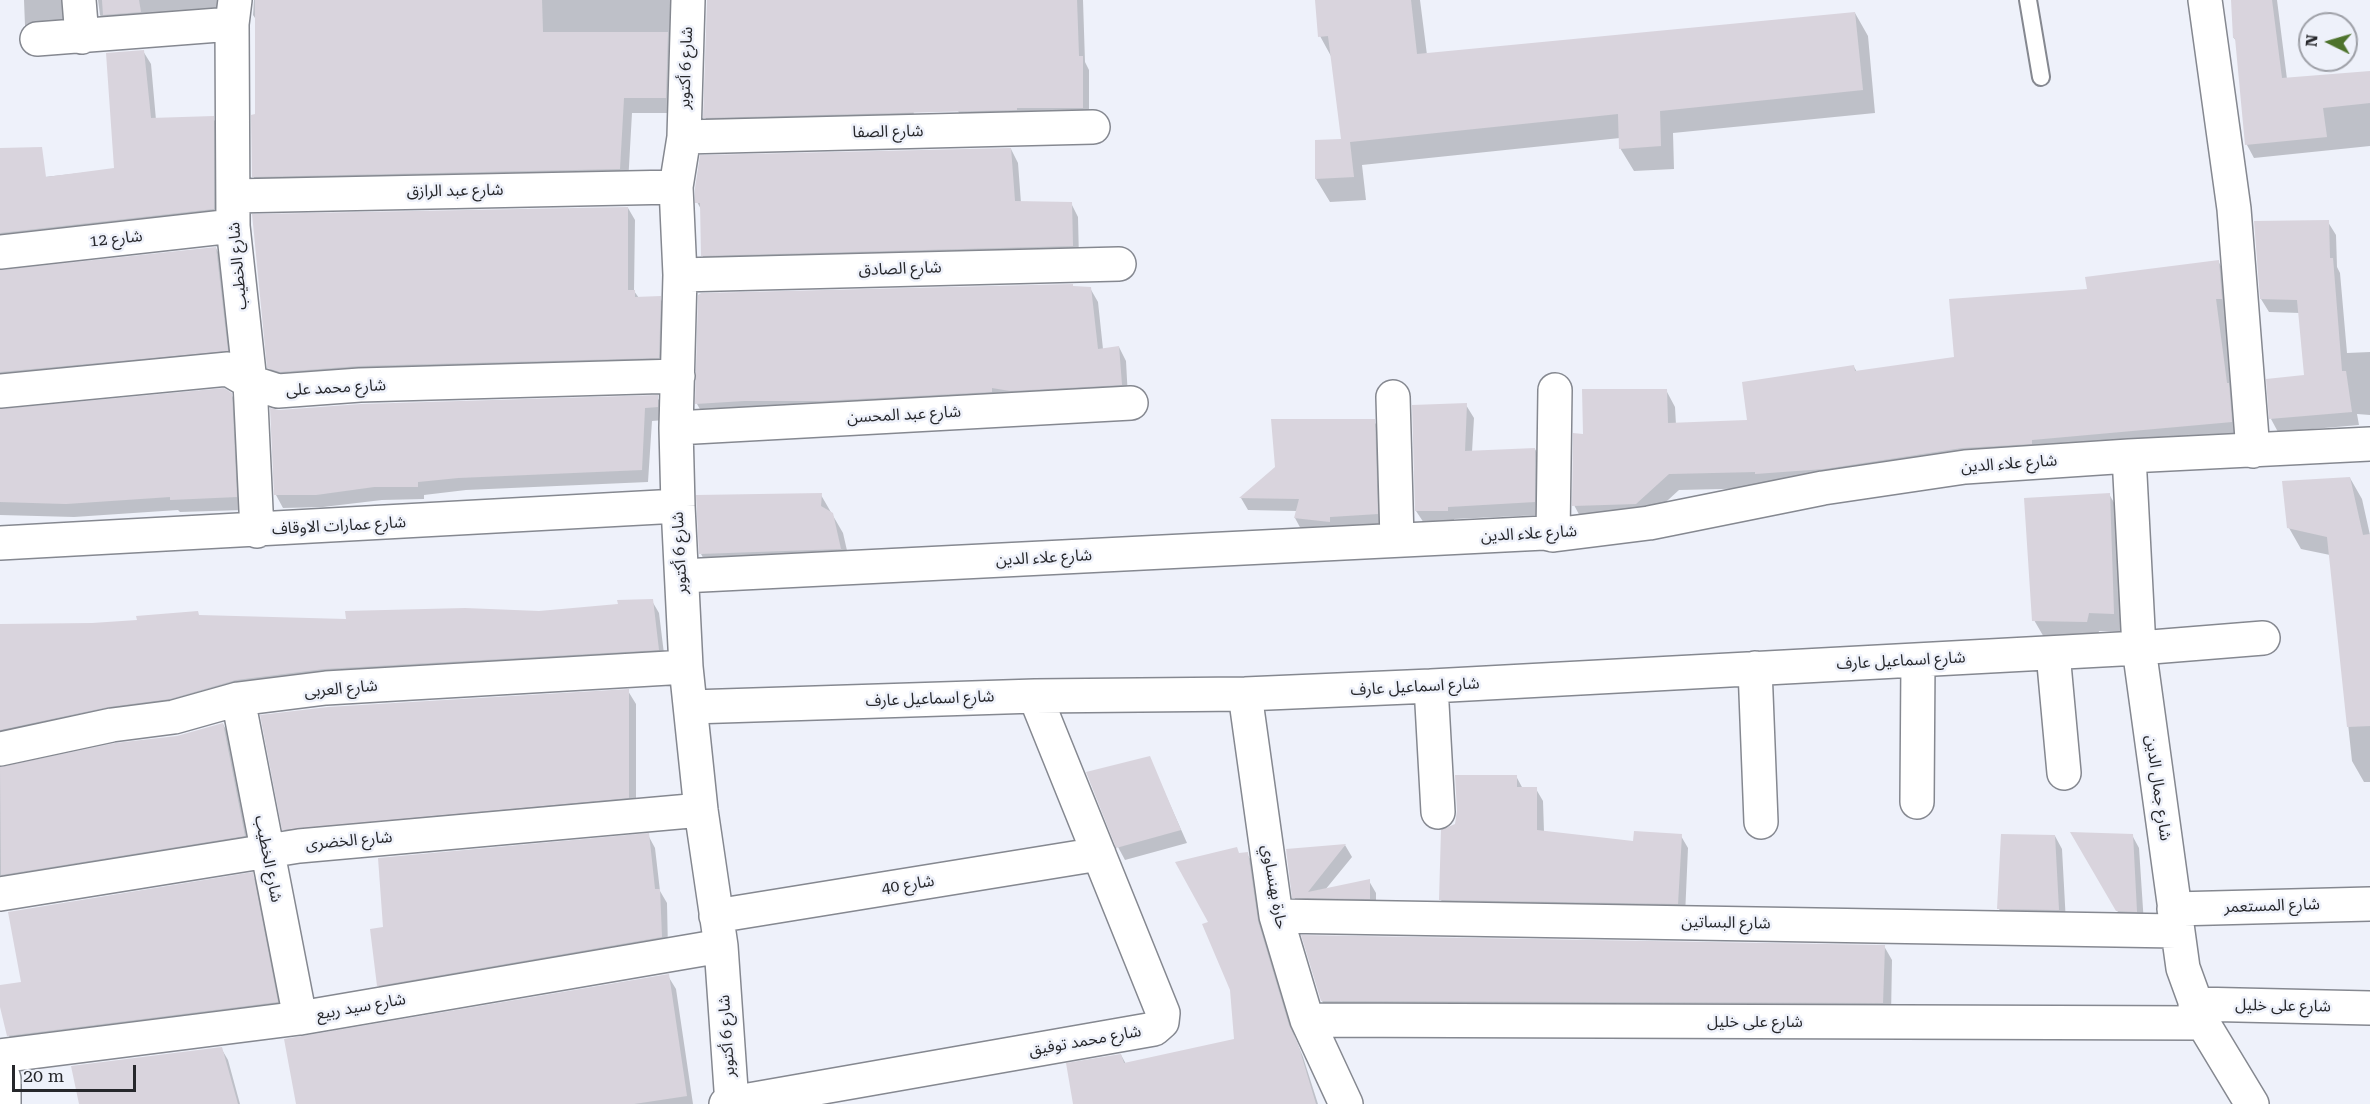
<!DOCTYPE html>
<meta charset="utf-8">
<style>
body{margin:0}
#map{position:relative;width:2370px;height:1104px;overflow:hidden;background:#eef1fa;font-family:"Roboto Serif",serif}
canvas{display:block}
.north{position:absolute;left:2298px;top:12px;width:60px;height:60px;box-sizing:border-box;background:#eef1fa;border:2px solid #9ea0a7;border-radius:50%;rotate:275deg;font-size:16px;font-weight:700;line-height:24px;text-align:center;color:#26272b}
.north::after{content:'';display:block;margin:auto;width:21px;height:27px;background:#4e732c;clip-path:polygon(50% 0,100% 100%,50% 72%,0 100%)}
.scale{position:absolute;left:12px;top:1065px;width:124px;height:27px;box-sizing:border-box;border:3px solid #26272b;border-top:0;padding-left:8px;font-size:18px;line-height:21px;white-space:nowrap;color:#26272b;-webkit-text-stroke:4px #eef1fa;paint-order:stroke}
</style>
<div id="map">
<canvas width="2370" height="1104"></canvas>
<div class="north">N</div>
<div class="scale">20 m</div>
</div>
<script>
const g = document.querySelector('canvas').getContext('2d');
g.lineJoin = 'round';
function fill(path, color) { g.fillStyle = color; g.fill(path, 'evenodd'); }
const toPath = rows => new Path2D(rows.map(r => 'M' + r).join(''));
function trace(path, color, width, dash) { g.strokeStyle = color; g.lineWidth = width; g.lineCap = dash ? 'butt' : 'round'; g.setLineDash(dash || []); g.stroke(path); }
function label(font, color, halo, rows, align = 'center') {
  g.font = font + ' "Roboto Serif","Noto Sans Arabic",serif'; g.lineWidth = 5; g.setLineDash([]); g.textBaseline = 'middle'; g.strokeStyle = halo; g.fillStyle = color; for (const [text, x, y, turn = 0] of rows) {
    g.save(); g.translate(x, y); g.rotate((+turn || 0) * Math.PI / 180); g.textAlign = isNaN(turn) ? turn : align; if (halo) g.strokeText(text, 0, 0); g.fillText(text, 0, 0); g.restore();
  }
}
fill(toPath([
 [24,0,76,0,69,33,33,40,25,26],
 [98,0,233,0,223,21,109,30,100,15],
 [254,0,686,0,674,113,632,113,628,184,262,191,253,176,257,116,257,21,253,15],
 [708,0,904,0,915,127,713,132,705,117],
 [958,0,1083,0,1085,62,1089,70,1089,121,965,124,958,111],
 [1316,0,1420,0,1427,55,1855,13,1868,36,1875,113,1673,133,1674,169,1634,171,1620,148,1620,138,1362,165,1366,200,1330,202,1316,179,1343,140,1332,58,1320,36],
 [2232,0,2277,0,2287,79,2370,72,2370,146,2254,158,2247,145,2237,42,2234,38],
 [143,51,151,64,156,120,213,118,221,131,221,222,0,249,0,182,116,169],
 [1011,149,1018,163,1021,203,1071,203,1078,217,1079,260,710,269,702,255,702,211,697,202],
 [628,208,635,220,634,291,639,298,660,298,667,310,665,370,276,380,269,367],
 [2328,222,2336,235,2337,267,2340,273,2347,353,2370,352,2370,415,2357,414,2359,425,2278,432,2271,419,2306,377,2300,313,2269,312,2261,299],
 [216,248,223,262,234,364,0,388,0,272],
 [2218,261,2228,278,2231,315,2225,315,2241,438,1765,488,1679,490,1645,521,1583,522,1574,505,1585,436,1666,390,1675,407,1676,425,1749,422,1854,367,1857,372,1955,358,2089,291],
 [1074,287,1090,288,1098,302,1103,349,1119,347,1126,361,1128,398,705,418,697,404,700,295],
 [231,394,239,408,243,510,180,512,178,510,74,517,0,515,0,411],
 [657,397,665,410,664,420,652,421,648,482,466,490,424,495,424,499,382,500,323,507,283,508,276,495,279,411],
 [1466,405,1474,418,1472,452,1535,449,1542,462,1541,515,1454,519,1454,523,1424,523,1416,511],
 [1374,421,1381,433,1384,526,1302,531,1295,518,1297,511,1248,510,1241,498,1277,467],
 [2350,478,2362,499,2370,535,2370,782,2364,782,2352,761,2330,555,2301,549,2289,528],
 [2109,494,2120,513,2124,632,2099,631,2097,640,2045,639,2034,620],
 [821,495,843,533,851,568,711,572,701,554],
 [652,601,659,613,665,662,0,745,0,626,92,625,199,616,347,620,539,613],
 [628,691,636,704,636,811,292,843,284,829],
 [223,724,230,737,252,848,0,882,0,769,177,737],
 [1149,757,1187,843,1125,860,1118,847],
 [1516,776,1523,789,1536,789,1543,801,1544,832,1635,842,1681,836,1688,848,1685,916,1448,912,1441,900,1456,825],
 [2072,834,2132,835,2139,848,2144,924,2125,924],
 [648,835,655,848,660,891,667,903,668,950,386,998,378,985,384,928],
 [2055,836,2062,849,2066,923,2006,922,1999,909],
 [1345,845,1352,857,1325,890,1369,881,1376,893,1376,910,1301,909,1294,897],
 [1239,854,1247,854,1254,865,1264,934,1295,1038,1303,1057,1318,1104,1074,1104,1121,1055,1126,1064,1235,1040,1231,989,1211,923],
 [252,874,259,887,284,1014,16,1048,9,1036,0,1001,0,986,23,983],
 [1884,946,1892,960,1891,1016,1330,1015,1322,1001],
 [668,976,676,989,693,1104,297,1104],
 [221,1048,228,1060,240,1104,80,1104]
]), '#0003');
fill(toPath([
 [102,0,139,0,141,12,103,15],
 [255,0,542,0,543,32,668,32,666,98,624,98,620,169,252,177,251,115,255,114],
 [707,0,1077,0,1079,56,1083,56,1083,108,1017,108,1017,110,703,118],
 [1315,0,1411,0,1417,54,1855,12,1863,90,1660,111,1661,146,1619,149,1618,114,1350,142,1354,177,1315,179,1315,140,1341,139,1328,36,1318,37],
 [2231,0,2272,0,2282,78,2370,71,2370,103,2323,108,2327,137,2245,145,2235,38,2233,38],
 [144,50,151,118,214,116,214,209,0,233,0,148,42,147,46,177,114,168,106,53],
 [1011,148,1015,201,1072,202,1073,246,701,256,700,203,695,203,695,188,700,155],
 [628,207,628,290,635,290,635,297,661,296,659,358,359,366,280,372,267,368,252,214],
 [2329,220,2330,258,2333,258,2342,371,2346,371,2352,412,2269,419,2266,379,2304,375,2297,300,2260,299,2254,221],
 [216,247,228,351,0,372,0,270],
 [2219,260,2222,299,2216,299,2227,383,2229,383,2232,422,2032,440,2032,444,1962,448,1824,469,1755,474,1755,472,1669,474,1636,504,1572,506,1573,433,1583,434,1582,389,1667,389,1668,423,1747,420,1742,382,1854,365,1855,371,1954,357,1949,299,2087,289,2085,277],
 [1073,284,1073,286,1091,287,1098,349,1119,346,1122,385,1010,391,992,388,992,392,820,401,744,401,695,404,698,295,701,293],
 [224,388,232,393,237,497,170,500,170,497,66,504,0,502,0,409],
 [658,395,658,407,645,408,642,470,458,478,418,482,418,487,374,487,316,495,274,495,270,408,279,410,361,404],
 [1467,403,1465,451,1535,448,1535,502,1448,507,1448,511,1415,511,1412,405],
 [1271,419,1375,419,1378,514,1330,517,1330,522,1294,518,1299,499,1239,498,1275,467],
 [2350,477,2363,535,2370,534,2370,726,2347,727,2327,537,2287,528,2282,481],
 [822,493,821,506,833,513,841,549,699,554,696,495],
 [2110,493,2114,614,2089,613,2087,622,2032,621,2024,498],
 [653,599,659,650,324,669,236,680,170,699,108,707,0,730,0,624,92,623,137,620,136,616,198,611,199,615,346,619,345,611,465,608,539,611,618,604,617,600],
 [629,689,629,798,282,830,260,715,328,707],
 [223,723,245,836,1,875,0,767,115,743,177,736],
 [1150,756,1181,830,1116,848,1086,772],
 [1455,775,1517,775,1517,787,1537,787,1537,830,1633,841,1634,831,1682,834,1678,904,1439,900,1441,830,1455,824,1457,811],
 [2070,832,2133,834,2137,912,2116,911],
 [649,833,655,889,660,889,662,937,377,986,370,929,383,927,378,858],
 [2001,834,2055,835,2059,910,1997,909],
 [1346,844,1308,892,1370,879,1370,899,1292,898,1286,849],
 [1237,847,1239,853,1248,852,1258,921,1289,1025,1298,1044,1316,1104,1073,1104,1066,1063,1121,1054,1124,1063,1234,1039,1230,990,1202,924,1208,922,1175,862],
 [253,872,278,1002,7,1036,0,1007,0,985,21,982,8,912],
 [1301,935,1885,945,1883,1003,1321,1001],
 [669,974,687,1096,634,1104,296,1104,284,1039],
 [222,1047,238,1104,79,1104,71,1066]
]), '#d9d4dd');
const service = toPath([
 [2028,0,2041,77]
]);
const minor = toPath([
 [79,0,82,37],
 [235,0,232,24,233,226,250,382,257,531],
 [688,0,684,137,676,187,680,275,676,428,678,506,686,667,701,810,721,946,732,1104],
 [2205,0,2234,209,2253,451],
 [37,39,232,24],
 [684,137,1093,127],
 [233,196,676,187],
 [0,252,233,226],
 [680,275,1119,264],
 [0,391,228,369,250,382,278,391,360,385,678,376],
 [1393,397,1397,540],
 [676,428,1131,403],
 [2129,456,2139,648,2183,968,2203,1023,2252,1104],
 [1553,535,1555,390],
 [0,543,678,506],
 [682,576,1544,533,1553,535,1649,523,1823,488,1965,467,2129,456,2370,444],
 [2053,653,2064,773],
 [1755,668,1761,822],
 [1431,686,1438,812],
 [1245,694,1276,916,1307,1020,1346,1104],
 [238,699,300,1018],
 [691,707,1035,696,1245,694,1431,686,2139,648,2263,638],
 [0,749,112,725,174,717,238,699,326,688,686,667],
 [1917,802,1918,660],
 [0,894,299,846,701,810],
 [2174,909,2370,904],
 [716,916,1099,854],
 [1276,916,2176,931],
 [2195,1004,2370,1008],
 [1307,1020,2203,1023],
 [0,1056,300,1018,721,946],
 [0,1067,4,1079,4,1104],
 [726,1104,1154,1029,1162,1022,1163,1013,1035,696]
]);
trace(service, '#858890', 20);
trace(minor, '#858890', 36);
trace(service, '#fff', 16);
trace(minor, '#fff', 33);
label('16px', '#26272b', '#eef1fa', [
 ["شارع 6 أكتوبر",686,68,-88],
 ["شارع الصفا",888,132,-1],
 ["شارع عبد الرازق",455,191,-1],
 ["شارع 12",116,239,-6],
 ["شارع الخطيب",238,266,-95],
 ["شارع الصادق",900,269,-2],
 ["شارع محمد على",336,388,-3],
 ["شارع عبد المحسن",904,415,-3],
 ["شارع علاء الدين",2009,464,-4],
 ["شارع عمارات الاوقاف",339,526,-3],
 ["شارع علاء الدين",1529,534,-3],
 ["شارع 6 أكتوبر",680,553,-93],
 ["شارع علاء الدين",1044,558,-3],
 ["شارع اسماعيل عارف",1901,661,-3],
 ["شارع اسماعيل عارف",1415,687,-3],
 ["شارع العربى",341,689,-5],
 ["شارع اسماعيل عارف",930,699,-2],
 ["شارع جمال الدين",2158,788,82],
 ["شارع الخضرى",349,841,-5],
 ["شارع الخطيب",268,859,79],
 ["شارع 40",908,885,-9],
 ["حارة بهنساوي",1274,887,80],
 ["شارع المستعمر",2272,906,-2],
 ["شارع البساتين",1726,923,1],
 ["شارع على خليل",2283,1006,1],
 ["شارع سيد ربيع",361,1007,-10],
 ["شارع على خليل",1755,1022],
 ["شارع 6 أكتوبر",727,1036,-94],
 ["شارع محمد توفيق",1085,1041,-10]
]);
</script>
